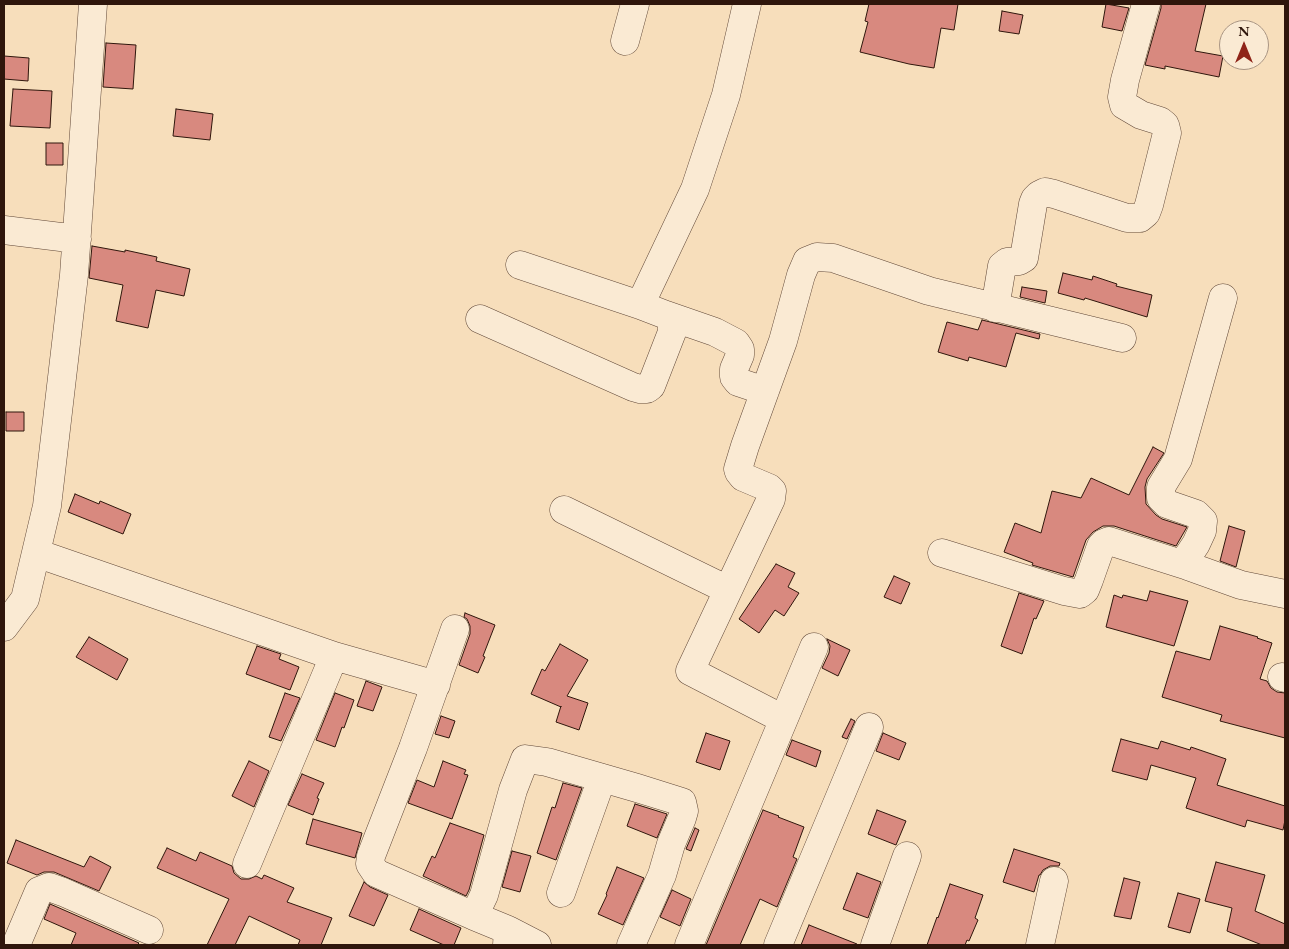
<!DOCTYPE html>
<style>
body{margin:0}
#map{position:relative;width:1289px;height:949px;overflow:hidden;background:#f7debb;font-family:"EB Garamond",serif}
canvas{display:block}
.frame{position:absolute;inset:0;border:5px solid #2f160c;pointer-events:none}
.north{position:absolute;left:1219px;top:20px;width:50px;height:50px;box-sizing:border-box;background:#faead3;border:1px solid #a99583;border-radius:50%;rotate:0deg;font-size:14px;font-weight:700;line-height:20px;text-align:center;color:#2f160c}
.north::after{content:'';display:block;margin:auto;width:18px;height:22px;background:#8f2418;clip-path:polygon(50% 0,100% 100%,50% 72%,0 100%)}
</style>
<div id="map">
<canvas width="1289" height="949"></canvas>
<div class="frame"></div>
<div class="north">N</div>
</div>
<script>
const g = document.querySelector('canvas').getContext('2d');
g.lineJoin = 'round';
function fill(path, color) { g.fillStyle = color; g.fill(path, 'evenodd'); }
const toPath = rows => new Path2D(rows.map(r => 'M' + r).join(''));
function trace(path, color, width, dash) { g.strokeStyle = color; g.lineWidth = width; g.lineCap = dash ? 'butt' : 'round'; g.setLineDash(dash || []); g.stroke(path); }
const building = toPath([
 [869,4,958,4,954,30,941,28,934,68,909,64,860,52,868,22,865,21,869,4],
 [1106,4,1129,8,1122,31,1102,27,1106,4],
 [1161,4,1206,4,1195,51,1223,56,1219,77,1165,66,1165,69,1145,65,1161,8,1161,4],
 [1002,11,1023,15,1019,34,999,31,1002,11],
 [106,43,136,45,133,89,103,87,106,43],
 [4,56,29,58,28,81,4,79,4,56],
 [13,89,52,91,50,128,10,126,13,89],
 [176,109,213,114,210,140,173,136,176,109],
 [46,143,63,143,63,165,46,165,46,143],
 [92,246,125,252,125,250,157,257,156,261,190,269,184,296,156,290,148,328,116,321,123,285,89,278,92,246],
 [1063,273,1092,280,1093,276,1117,284,1116,286,1152,295,1147,317,1085,298,1084,300,1058,293,1063,273],
 [1022,287,1047,291,1045,303,1020,297,1022,287],
 [982,320,1040,334,1039,339,1016,333,1006,367,969,357,968,361,938,352,947,322,978,330,982,320],
 [6,412,24,412,24,431,6,431,6,412],
 [1153,447,1164,453,1147,479,1145,487,1146,504,1156,515,1162,519,1187,527,1176,546,1114,526,1103,526,1093,532,1086,540,1073,577,1032,565,1033,563,1004,552,1015,523,1041,533,1052,491,1081,498,1091,478,1129,495,1153,447],
 [75,494,99,504,100,501,131,514,123,534,68,512,75,494],
 [1229,526,1245,531,1236,567,1220,561,1229,526],
 [776,564,795,573,788,587,799,593,784,616,775,610,759,633,739,619,776,564],
 [894,576,910,583,901,604,884,597,894,576],
 [1150,591,1188,601,1174,646,1106,627,1114,595,1122,598,1123,595,1147,601,1150,591],
 [1019,593,1044,601,1036,619,1034,618,1022,654,1001,646,1019,593],
 [465,613,495,625,483,656,485,657,478,673,459,665,470,634,470,626,467,619,464,617,465,613],
 [1220,626,1258,637,1257,638,1272,643,1260,679,1267,681,1271,688,1277,692,1285,693,1285,738,1220,721,1222,715,1162,697,1176,651,1210,660,1220,626],
 [89,637,128,659,117,680,76,657,89,637],
 [827,639,850,650,838,676,822,668,829,653,830,646,827,639],
 [560,644,588,660,567,696,588,703,579,730,556,722,561,706,561,707,531,694,542,669,545,671,560,644],
 [257,646,281,654,279,659,299,667,290,690,246,674,257,646],
 [366,681,382,687,373,711,357,706,366,681],
 [285,693,300,698,281,741,269,737,285,693],
 [335,693,354,700,344,728,342,727,335,747,316,740,335,693],
 [441,716,455,721,449,738,435,734,441,716],
 [851,719,855,721,847,739,842,737,851,719],
 [706,733,730,741,720,770,696,762,706,733],
 [883,733,906,743,899,760,876,751,883,733],
 [1121,739,1158,749,1161,741,1190,750,1191,747,1226,759,1217,785,1285,806,1285,820,1283,830,1247,820,1245,827,1186,808,1196,778,1151,765,1147,780,1112,771,1121,739],
 [792,740,821,751,816,767,786,755,792,740],
 [249,761,269,771,254,807,232,796,249,761],
 [443,761,466,770,464,774,468,775,452,819,408,803,417,780,434,787,443,761],
 [302,774,324,783,317,798,319,799,313,815,288,805,302,774],
 [563,783,582,788,556,860,537,853,552,807,555,808,563,783],
 [635,804,667,814,657,838,627,826,635,804],
 [763,810,779,816,778,817,804,827,793,857,797,859,777,907,760,899,740,945,706,945,763,810],
 [877,810,906,821,896,845,868,834,877,810],
 [313,819,362,833,355,858,306,844,313,819],
 [450,823,484,835,469,890,466,896,423,876,432,856,435,858,450,823],
 [695,828,699,830,691,851,686,849,695,828],
 [16,840,84,867,90,856,111,867,99,891,54,872,44,872,37,875,7,863,16,840],
 [167,848,196,861,200,852,232,866,234,873,241,879,249,879,256,876,262,879,264,875,294,888,287,902,332,918,321,945,298,945,300,940,249,916,235,945,207,945,229,899,157,868,167,848],
 [1014,849,1060,863,1059,866,1050,866,1043,870,1040,875,1039,875,1034,892,1003,882,1014,849],
 [512,851,531,856,520,892,502,887,512,851],
 [1216,862,1265,875,1255,911,1285,924,1285,945,1262,945,1227,931,1232,908,1205,901,1216,862],
 [617,867,644,878,623,925,598,914,607,895,606,894,617,867],
 [857,873,881,882,868,918,843,909,857,873],
 [1124,878,1140,882,1131,919,1114,916,1124,878],
 [364,882,370,887,388,895,374,926,349,916,364,882],
 [950,884,983,895,975,918,978,920,969,941,967,940,965,945,927,945,937,917,938,918,950,884],
 [672,890,691,899,680,926,660,917,672,890],
 [1178,893,1200,899,1190,933,1168,927,1178,893],
 [50,904,57,907,139,943,137,945,71,945,76,933,44,919,50,904],
 [419,909,461,928,454,945,444,945,410,930,419,909],
 [809,925,857,944,857,945,801,945,809,925]
]);
fill(building, '#d8897f');
trace(building, '#2f160c', 1);
const minor = toPath([
 [625,41,635,4],
 [4,230,77,239],
 [640,305,695,189,726,95,747,4],
 [995,308,1002,266,1007,262,1019,261,1024,258,1033,204,1035,199,1039,195,1045,192,1054,194,1127,218,1140,218,1146,213,1149,205,1167,133,1165,125,1160,121,1141,115,1124,105,1122,97,1125,80,1146,4],
 [666,315,715,332,736,343,740,349,740,355,734,369,734,377,738,382,765,391],
 [480,319,633,387,640,389,647,389,651,386,672,332,672,325,670,319,666,315,640,305,520,265],
 [564,510,728,590],
 [36,553,334,656,436,685],
 [942,553,1064,591,1080,594,1085,590,1089,580,1101,546,1104,543,1109,541,1188,566,1241,585,1285,594],
 [1188,566,1188,556,1196,544,1202,531,1203,521,1196,514,1167,504,1161,498,1161,487,1178,459,1223,298],
 [4,627,25,599,47,506,74,275,93,4],
 [455,629,413,748,371,856,370,864,376,873,474,916],
 [1282,677,1285,678],
 [783,719,690,671,771,499,772,491,769,488,743,477,739,472,738,469,745,446,783,341,801,275,807,261,817,257,833,258,929,291,1122,338],
 [247,864,334,656],
 [561,893,602,778],
 [508,930,537,945],
 [16,945,39,891,49,887,63,892,149,930],
 [507,945,508,930,474,916,484,895,513,790,525,759,547,762,637,788,682,802,684,811,682,818,671,844,662,875,631,945],
 [689,945,814,647],
 [778,945,869,727],
 [875,945,907,856],
 [1040,945,1054,881]
]);
trace(minor, '#614838', 29);
trace(minor, '#faead3', 28);
</script>
